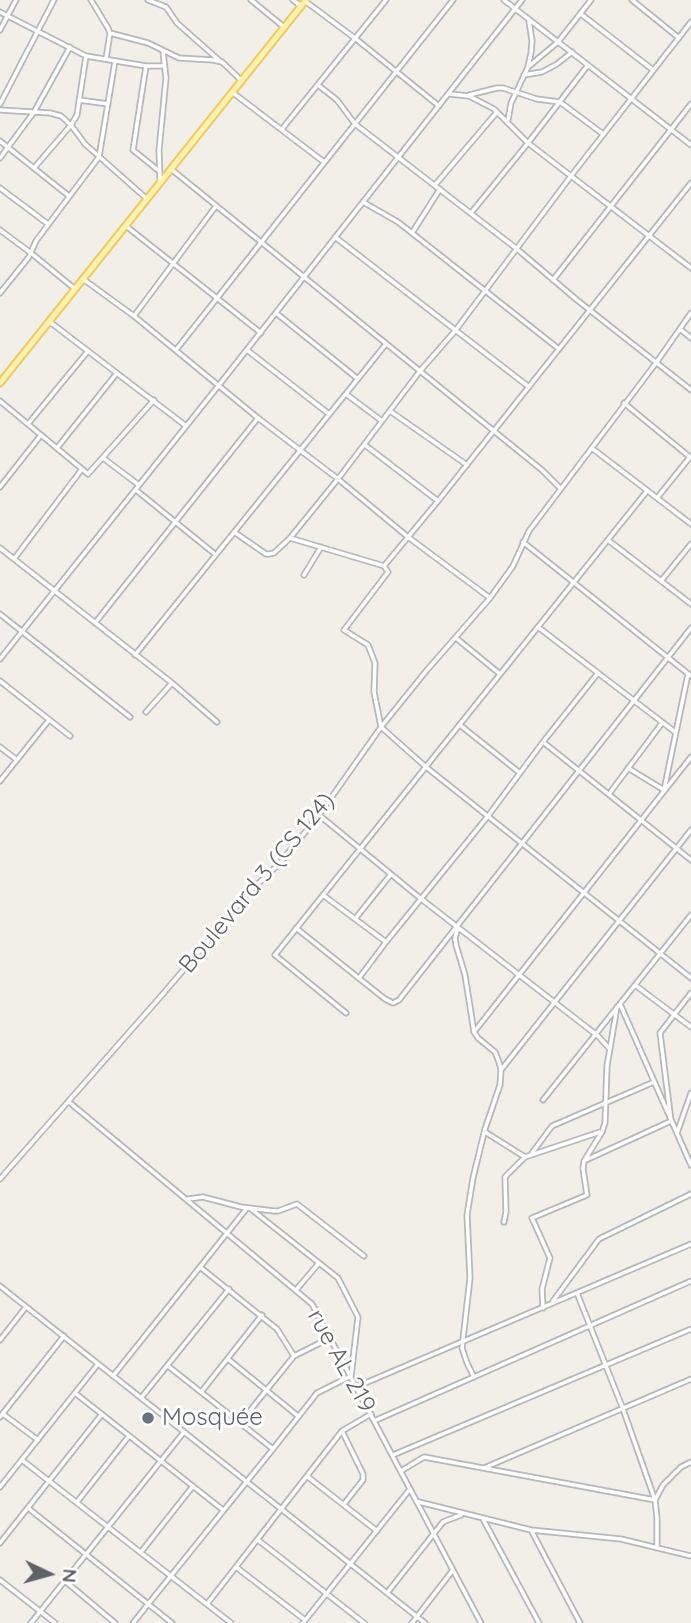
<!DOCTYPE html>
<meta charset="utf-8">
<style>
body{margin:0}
#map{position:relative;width:691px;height:1623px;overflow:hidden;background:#f1efe8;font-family:Quicksand,sans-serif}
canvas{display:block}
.north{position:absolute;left:14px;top:1539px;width:70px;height:70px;-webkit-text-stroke:5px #fff;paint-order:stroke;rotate:95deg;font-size:19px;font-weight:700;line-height:28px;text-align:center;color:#5f6368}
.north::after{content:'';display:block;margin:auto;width:24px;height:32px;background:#5f6368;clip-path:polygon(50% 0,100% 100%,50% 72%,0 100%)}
</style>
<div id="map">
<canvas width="691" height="1623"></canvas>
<div class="north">N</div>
</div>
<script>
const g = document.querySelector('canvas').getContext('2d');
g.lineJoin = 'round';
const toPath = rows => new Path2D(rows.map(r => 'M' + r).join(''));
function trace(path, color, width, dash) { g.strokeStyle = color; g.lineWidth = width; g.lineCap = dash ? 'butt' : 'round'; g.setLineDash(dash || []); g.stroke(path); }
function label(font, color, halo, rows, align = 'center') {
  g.font = font + ' Quicksand,sans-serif'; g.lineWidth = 6; g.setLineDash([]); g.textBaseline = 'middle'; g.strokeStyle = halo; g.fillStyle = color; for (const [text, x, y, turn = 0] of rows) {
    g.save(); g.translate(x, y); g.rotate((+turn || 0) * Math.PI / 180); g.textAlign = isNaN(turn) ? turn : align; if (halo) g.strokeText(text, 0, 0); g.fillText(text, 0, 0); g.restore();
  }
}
const street = toPath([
 [91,0,108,28,110,33,106,59],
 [148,0,166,7,177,23,220,61],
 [251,0,284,27],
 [293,0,301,6],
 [504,0,691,145],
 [632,0,679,38],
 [305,1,356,39,439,106],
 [0,12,86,56,146,66,164,66],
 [581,14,653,70],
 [0,30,16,0],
 [110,33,148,43,179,58,213,60,222,62,241,80],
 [146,66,133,150,159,171],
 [528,67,558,42,591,0],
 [524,75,542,72,557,64,572,52],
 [318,85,337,100,355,124,517,249,577,300,691,390],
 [232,92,324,162],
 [449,94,469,96,494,109,528,143,691,268],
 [469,95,497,88,503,88,537,99,560,102,603,134],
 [79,100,108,104],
 [0,104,54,0],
 [0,110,50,113,61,116,71,125,85,144,147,199],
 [508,120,511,103,528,67,531,53,532,41,529,21],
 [282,129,386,0],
 [0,141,69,196],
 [0,158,34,112,70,47],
 [34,168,71,125,77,115,86,56],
 [171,169,542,470,560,488],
 [160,180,159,150,166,78,163,52],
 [435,185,497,112],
 [0,188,48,224],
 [363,202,398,222,559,349],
 [471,213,528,143,588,65],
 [126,226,261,333],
 [0,230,31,253,75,289],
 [412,233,440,189],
 [335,237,529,387],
 [83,279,134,316,258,418,338,479,408,537,490,598],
 [553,280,691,104],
 [0,293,29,257,36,241,99,157,115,61],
 [276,313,358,379],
 [134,316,216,206],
 [50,322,186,426],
 [680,329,691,338],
 [176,350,453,0],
 [247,350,329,414],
 [346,394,382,421],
 [0,401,88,474,154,400],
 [624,403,691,458],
 [390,411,467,465],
 [28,424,88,351],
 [365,445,438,501],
 [57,448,117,373],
 [593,449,691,524],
 [103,458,139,485],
 [0,487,41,435],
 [136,490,216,555],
 [657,498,690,457],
 [234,532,266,554,269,554,274,553,290,538,338,479,420,371,455,331,571,176,691,22],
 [290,538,384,566],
 [608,540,691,604],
 [523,542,691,676],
 [0,548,172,683,217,722],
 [14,559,82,469],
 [384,566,388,572,344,630,368,645,375,663,374,692,381,727,426,767,691,978],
 [384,566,438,501,691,183],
 [304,575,321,547],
 [661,581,691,544],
 [0,614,130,717],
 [95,623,258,418],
 [538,627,675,732],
 [456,638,500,674],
 [135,655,386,344],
 [0,659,219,385,522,0],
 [0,681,70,736],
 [146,712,172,683],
 [460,725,520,773],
 [543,742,691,860],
 [0,747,17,760],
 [628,768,664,790,688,674],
 [0,781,49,720],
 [609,794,662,723],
 [319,815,420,898,598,1036,609,1048],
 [323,895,386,942],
 [355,919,391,874],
 [458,927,455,938,456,945,465,975,474,1032,478,1038,495,1052,499,1062,501,1070,500,1085,485,1129,473,1178,467,1215,470,1278,462,1348,467,1363,474,1377],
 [296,928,385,999,393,1003,399,1000,691,628],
 [359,978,386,942,488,816,543,742,598,673],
 [635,985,691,1027],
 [620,1004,691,1165],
 [346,1013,275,955,647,491],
 [474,1032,691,757],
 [501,1070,691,830],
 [543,1100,691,915],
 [69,1102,312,1304,481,1623],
 [485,1132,525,1157],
 [677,1133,691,1093],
 [532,1153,552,1126,654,1082],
 [586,1160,671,1121,660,1033,691,993],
 [0,1179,162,995,233,912,242,899,281,862,319,815,381,727,427,670,490,598,513,566,529,531,656,363,691,313],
 [188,1199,203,1197,241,1207,274,1211,278,1211,297,1204,364,1256],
 [504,1222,506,1212,505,1177,525,1157,600,1132],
 [200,1267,277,1329,294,1356],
 [0,1286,425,1623],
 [296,1290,319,1263],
 [577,1293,623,1409,655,1500,657,1518,657,1548],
 [553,1301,599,1239,691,1194],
 [543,1308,542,1289,550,1258,532,1218,587,1195,583,1169,584,1161,602,1132,605,1123,607,1066,617,1007],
 [0,1340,26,1307],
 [228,1359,298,1416],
 [168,1366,273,1449],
 [113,1376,247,1208],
 [356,1387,691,1244],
 [202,1391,262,1315],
 [75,1393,223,1510],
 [141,1398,229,1289],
 [3,1414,38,1440],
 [0,1417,64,1336],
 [374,1421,691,1281],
 [240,1423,294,1356,330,1338],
 [342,1431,363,1474,363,1480,344,1504],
 [393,1455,691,1329],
 [22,1460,231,1623],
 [484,1468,691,1379],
 [401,1471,424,1457,655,1500,663,1485,681,1467,691,1462],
 [308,1477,377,1531],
 [0,1487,98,1364],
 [77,1502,129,1436],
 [419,1502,531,1530,621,1539,691,1556],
 [28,1508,172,1623],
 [483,1519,539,1623],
 [531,1530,580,1623],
 [258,1540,364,1623],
 [0,1543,102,1414],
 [141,1552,193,1486],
 [236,1567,305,1620],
 [0,1580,55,1623],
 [65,1581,115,1623],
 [387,1593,443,1522,461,1515],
 [207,1604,342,1431,371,1414],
 [31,1623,184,1432],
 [133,1623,273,1449,317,1393,351,1376,358,1317,338,1278,251,1209],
 [303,1623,410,1489],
 [412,1623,453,1570]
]);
const primary = toPath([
 [0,383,306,0]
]);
trace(street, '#b5b8bc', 7);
trace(primary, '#f2c960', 9);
trace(street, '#fff', 3.5);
trace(primary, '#fff2af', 5);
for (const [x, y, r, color] of [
 [148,1418,7,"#6b7280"]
]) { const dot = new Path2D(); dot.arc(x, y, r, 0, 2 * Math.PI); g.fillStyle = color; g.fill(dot); trace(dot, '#fff', 2.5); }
label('24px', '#5f6368', '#fff', [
 ["Boulevard 3 (CS 124)",257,883,-50],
 ["rue AL 219",341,1361,61]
]);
label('24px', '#5b616d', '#fff', [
 ["Mosquée",162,1418]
], 'left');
</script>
